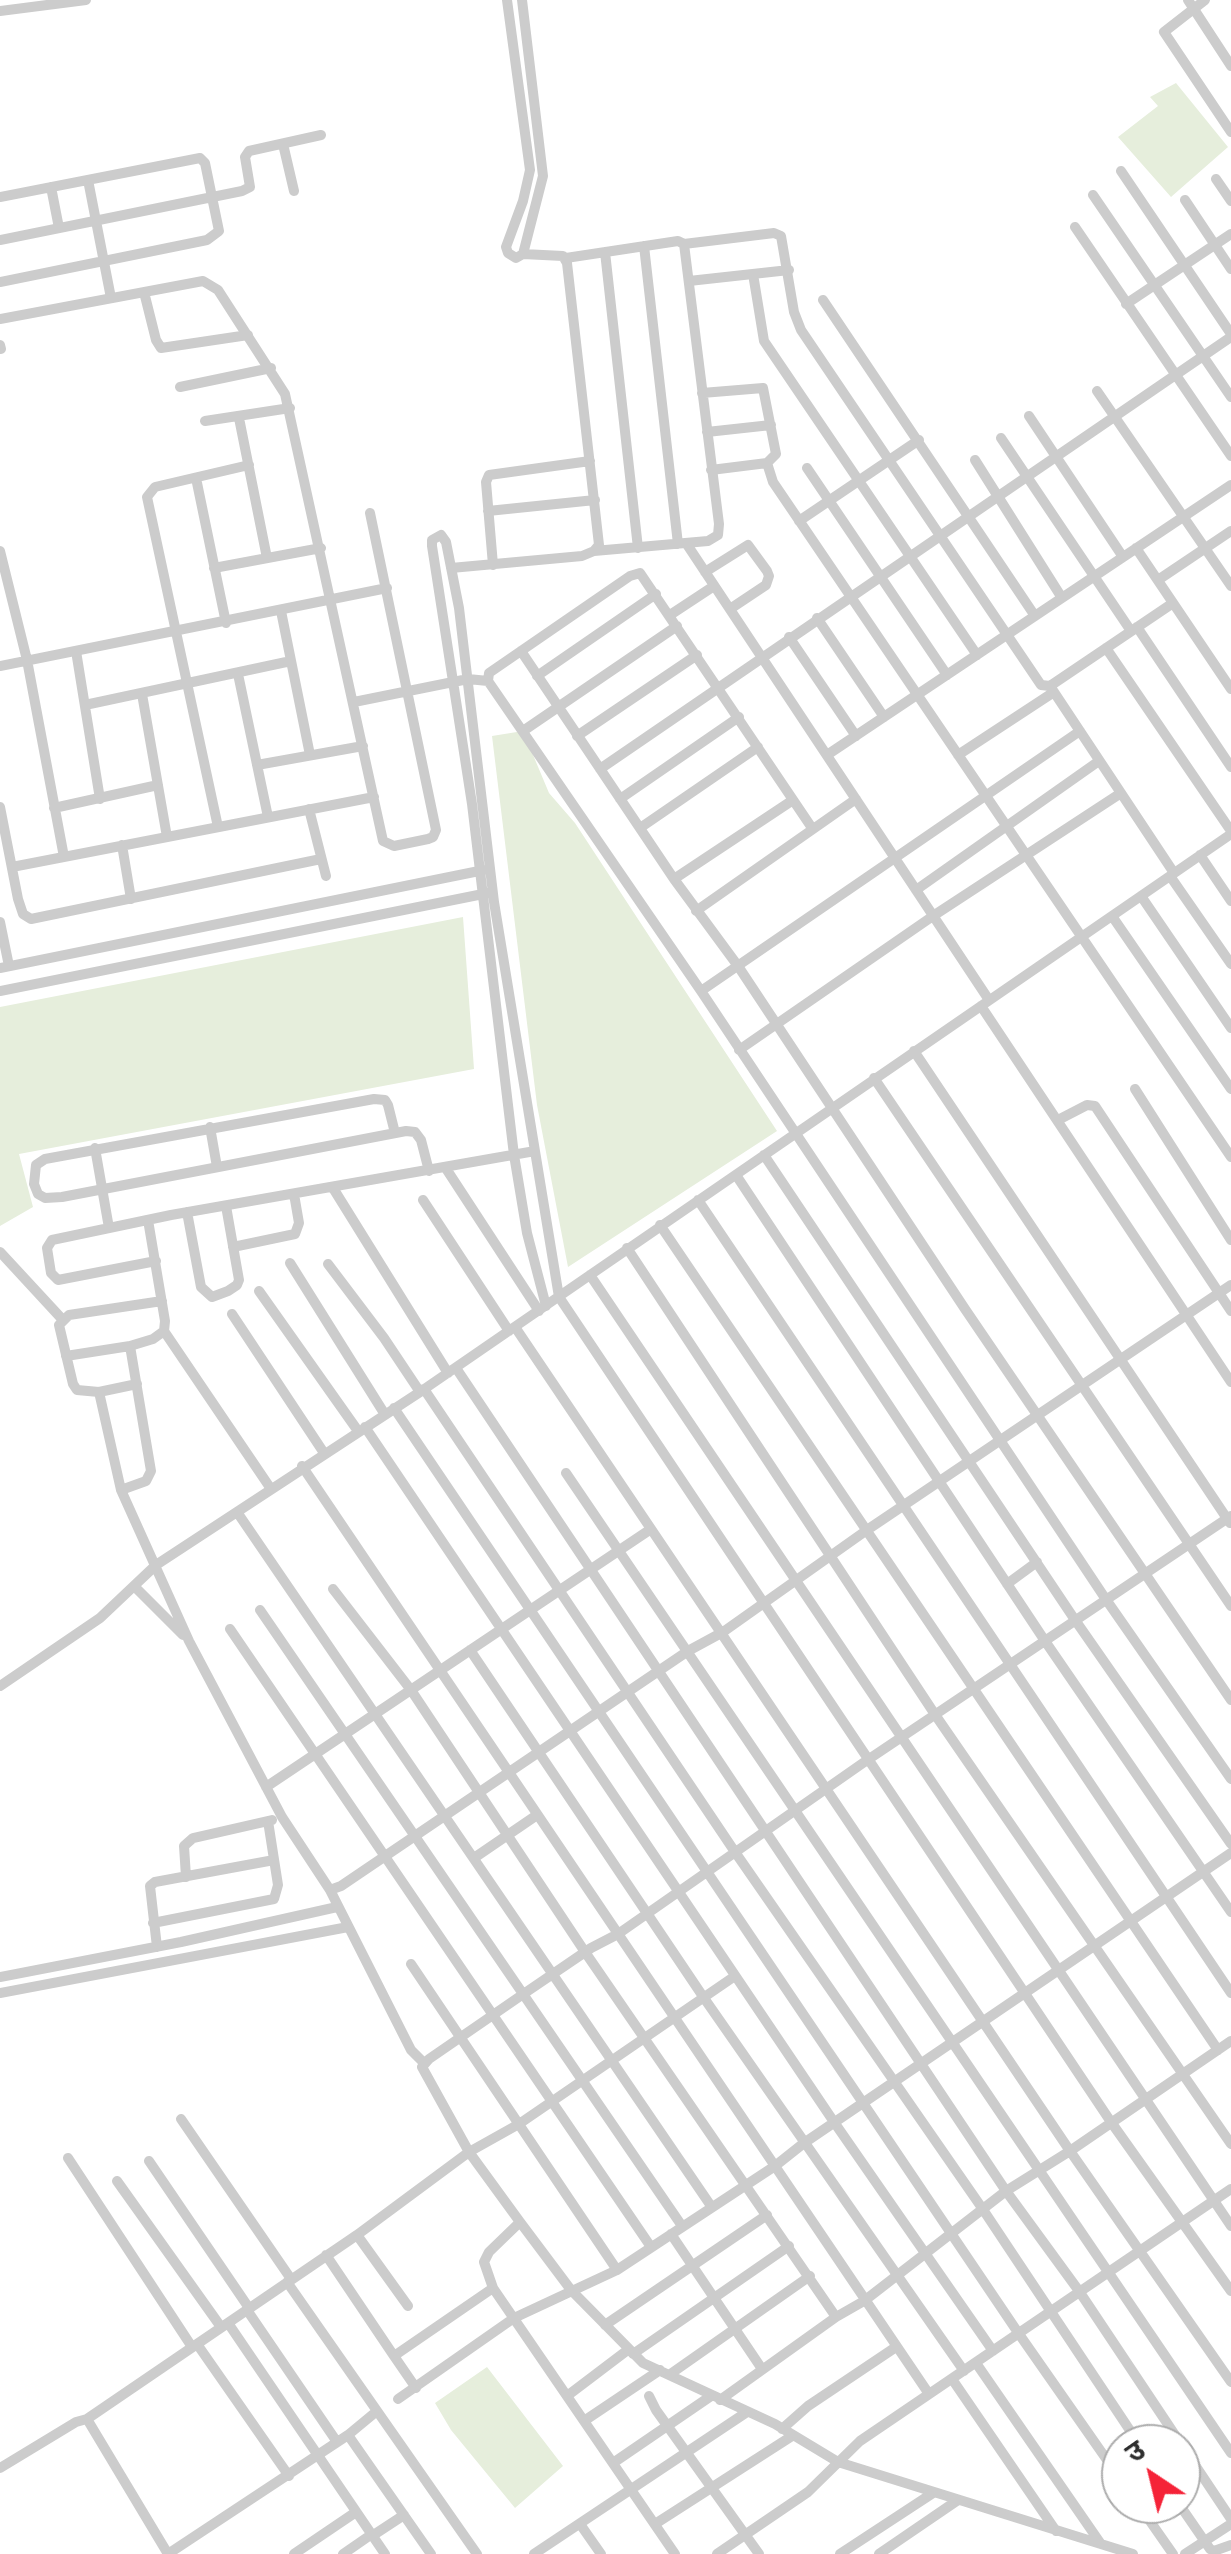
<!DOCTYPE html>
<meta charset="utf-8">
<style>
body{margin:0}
#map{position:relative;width:1231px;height:2554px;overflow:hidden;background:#fff;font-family:Ubuntu,"Noto Sans Devanagari",sans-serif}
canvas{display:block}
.north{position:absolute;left:1101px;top:2424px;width:100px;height:100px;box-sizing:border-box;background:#fff;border:2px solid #acacac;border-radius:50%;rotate:325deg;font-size:28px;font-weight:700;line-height:40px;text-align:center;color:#2f2f2f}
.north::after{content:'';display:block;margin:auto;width:35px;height:45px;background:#f52338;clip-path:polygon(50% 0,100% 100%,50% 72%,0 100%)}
</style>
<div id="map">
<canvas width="1231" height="2554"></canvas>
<div class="north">उ</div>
</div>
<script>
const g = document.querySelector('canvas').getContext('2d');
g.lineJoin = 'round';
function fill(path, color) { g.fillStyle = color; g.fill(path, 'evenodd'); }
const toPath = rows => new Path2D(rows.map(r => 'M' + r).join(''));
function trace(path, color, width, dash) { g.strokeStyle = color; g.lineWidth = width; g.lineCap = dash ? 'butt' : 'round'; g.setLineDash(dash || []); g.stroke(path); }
fill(toPath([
 [1176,83,1228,147,1171,197,1118,137,1158,106,1150,97],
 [523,731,549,793,575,823,777,1131,568,1267,537,1105,492,736],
 [463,917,474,1069,19,1154,33,1207,0,1226,0,1007],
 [487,2367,563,2466,515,2508,451,2430,435,2403]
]), '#e6eedc');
trace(toPath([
 [507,0,530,170,523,201,506,247,508,253,516,258,523,254,543,176,522,0],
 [1188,0,1231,66],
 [1205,0,1164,32,1231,132],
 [0,11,86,0],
 [283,144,294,191],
 [1121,171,1231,334],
 [1216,179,1231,201],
 [88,180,111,298],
 [51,187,59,228],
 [1093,195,1231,397],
 [0,197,200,158,205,163,219,231,207,240,0,282],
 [1185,200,1231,269],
 [1075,227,1231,456],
 [0,240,242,191,250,187,245,157,249,151,321,135],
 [684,244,774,233,781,236,794,312,801,330,1041,685,1050,686,1173,603],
 [644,246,678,544],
 [605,252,638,548],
 [566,258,678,241,684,244,719,524,718,535,708,541,594,551],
 [753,274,764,341,977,655],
 [689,281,789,270],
 [144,292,156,340,161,348,248,335],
 [823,300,1035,616],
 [1126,304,1231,234],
 [0,319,203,281,218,290,285,394,383,841,394,846,428,839,433,837,436,830,370,513],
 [0,345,1,349],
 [180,387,271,368],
 [1097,391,1231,586],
 [702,393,763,388,776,454,767,463,711,470],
 [1029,416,1123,557],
 [239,418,267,558],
 [205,421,290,408],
 [707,432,771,425],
 [1001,438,1131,631],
 [975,460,1062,598],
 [767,463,773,482,1231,1157],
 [807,468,947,675],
 [196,478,226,623],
 [488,511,595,500],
 [799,521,919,440],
 [686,543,989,1000],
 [1136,548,1231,689],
 [0,551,27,660,64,857],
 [493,565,486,482,489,475,590,461],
 [214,568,321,548],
 [451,568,582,556,594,551,599,545,567,263,563,256,523,254],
 [705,572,748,545,767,571,769,576,766,585,730,609],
 [1158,580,1231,531],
 [281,611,310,755],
 [670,615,714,586],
 [817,618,884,717],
 [1137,627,1231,767],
 [789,637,856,736],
 [1106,648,1231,831],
 [76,651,100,799],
 [521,651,674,879,738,966,965,1309,1231,1700],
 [0,666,387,588],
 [238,674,268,817],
 [537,676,656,594],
 [1050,686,1174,873],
 [142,694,167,837],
 [354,702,468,679,488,681],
 [85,705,291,661],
 [523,731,677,626],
 [577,736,697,655],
 [827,755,1231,485],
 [958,755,1054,692],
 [257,765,363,746],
 [600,769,1231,337],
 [620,799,739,717],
 [0,807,18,899,23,914,31,919,321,859],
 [54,808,158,785],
 [309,809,326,876],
 [218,827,147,497,155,487,249,465],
 [640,828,758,747],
 [812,828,640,573,630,576,489,673,488,681,701,991,1105,1598,1231,1779],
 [122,845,131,899],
 [1200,855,1231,901],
 [12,867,374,797],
 [1170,876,1231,964],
 [674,879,793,800],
 [916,890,1099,761],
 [1141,896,1231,1028],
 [696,911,856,799],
 [1112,916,1231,1089],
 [0,922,9,966],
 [0,968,484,870],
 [0,991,488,893],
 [701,991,1080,731],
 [981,1006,1231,1382],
 [739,1050,933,916,1121,793],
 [914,1051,1230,1523],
 [874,1078,1231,1606],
 [1135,1089,1231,1240],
 [1058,1120,1087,1105,1095,1106,1231,1311],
 [210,1127,217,1167],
 [395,1133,388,1105,385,1100,374,1099,45,1159,36,1165,34,1184,38,1194,45,1198,62,1197,406,1131,415,1132,421,1140,429,1171],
 [95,1148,109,1228],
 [764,1155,1073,1617,1231,1844],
 [445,1167,539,1311],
 [736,1175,1045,1641,1231,1912],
 [333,1188,448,1373],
 [423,1200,509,1331],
 [698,1200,1231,1993],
 [187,1212,201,1287,212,1297,228,1291,237,1285,239,1280,226,1206],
 [660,1225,1218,2050],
 [233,1247,295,1234,299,1223,294,1194],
 [627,1248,936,1716,1231,2144],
 [0,1252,62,1319],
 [156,1261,58,1280,51,1273,47,1248,52,1240,171,1215,535,1151],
 [290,1263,384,1413],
 [328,1264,384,1338,420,1392],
 [590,1275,1231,2226],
 [259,1291,358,1431],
 [546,1306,527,1233,514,1155,472,804,432,546,432,540,441,535,446,542,459,608,494,902,559,1297,1111,2122,1231,2291],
 [232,1314,324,1453],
 [515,1327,1070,2151,1231,2382],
 [164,1331,271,1489],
 [130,1346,151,1471,146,1481,121,1490,189,1641,282,1817,330,1890,341,1886,688,1651,723,1632,867,1530,1231,1285],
 [66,1356,130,1346,153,1339,164,1331,165,1321,148,1220],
 [456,1368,1006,2191,1079,2291,1181,2444],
 [137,1384,99,1392,77,1390,73,1384,59,1325,69,1315,162,1301],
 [424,1389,735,1852,982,2208,1139,2444],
 [99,1392,121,1490],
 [394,1408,1019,2334,1121,2480],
 [365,1427,834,2122,993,2351],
 [302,1466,929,2394],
 [566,1473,1231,2453],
 [237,1512,711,2206],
 [1007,1584,1037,1562],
 [134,1586,183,1635],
 [333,1589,411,1690,585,1952,836,2317],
 [260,1610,682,2226],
 [230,1629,651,2247],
 [470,1650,704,1998,964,2371],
 [0,1686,100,1618,156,1565,420,1392,1231,834],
 [266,1787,651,1529],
 [474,1858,537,1815],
 [186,1877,184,1846,193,1838,272,1820],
 [330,1890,411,2050,424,2063],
 [153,1923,274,1899,278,1885,268,1821],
 [157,1947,150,1886,155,1882,274,1860],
 [411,1964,617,2270],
 [0,1977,181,1942,337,1907],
 [0,1993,348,1927],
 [181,2119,291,2279],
 [68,2158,192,2347],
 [149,2161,249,2308],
 [117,2181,221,2327],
 [671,2234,762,2369],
 [357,2235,408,2306],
 [326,2255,394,2356,493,2288,675,2554],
 [287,2282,477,2554],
 [493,2288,484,2262,489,2252,520,2222],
 [247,2310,337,2442],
 [228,2323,385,2554],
 [605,2325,767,2215],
 [197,2344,289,2476],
 [633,2354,789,2246],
 [394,2356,416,2388],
 [976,2363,1101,2544],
 [669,2375,810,2276],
 [952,2379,1056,2531],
 [567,2396,629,2349],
 [649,2396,656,2410,759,2554],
 [398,2399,514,2318,617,2270,775,2166,804,2143,1231,1853],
 [720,2400,836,2317,864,2301,1006,2191,1070,2151,1231,2041],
 [87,2419,168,2554],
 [584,2421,660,2370],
 [782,2429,808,2406,896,2347],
 [348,2435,431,2554],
 [1181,2444,1231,2519],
 [613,2463,711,2396],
 [0,2468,76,2422,87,2419,357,2235,469,2152,519,2124,735,1976],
 [1138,2504,1173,2554],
 [1179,2504,1210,2549,1214,2551,1231,2545],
 [580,2524,601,2554],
 [655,2524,792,2436],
 [372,2536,404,2515],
 [168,2554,348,2435,377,2411],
 [294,2554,356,2512],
 [343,2554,372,2534],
 [534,2554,747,2412],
 [717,2554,808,2492,860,2441,1231,2189],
 [840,2554,933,2493],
 [879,2554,958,2500],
 [1133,2554,838,2462,775,2424,643,2363,571,2290,520,2222,469,2152,422,2067,429,2059,519,1997,591,1948,618,1934,863,1763,1231,1516],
 [1185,2554,1231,2524]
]), '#ccc', 10);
</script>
